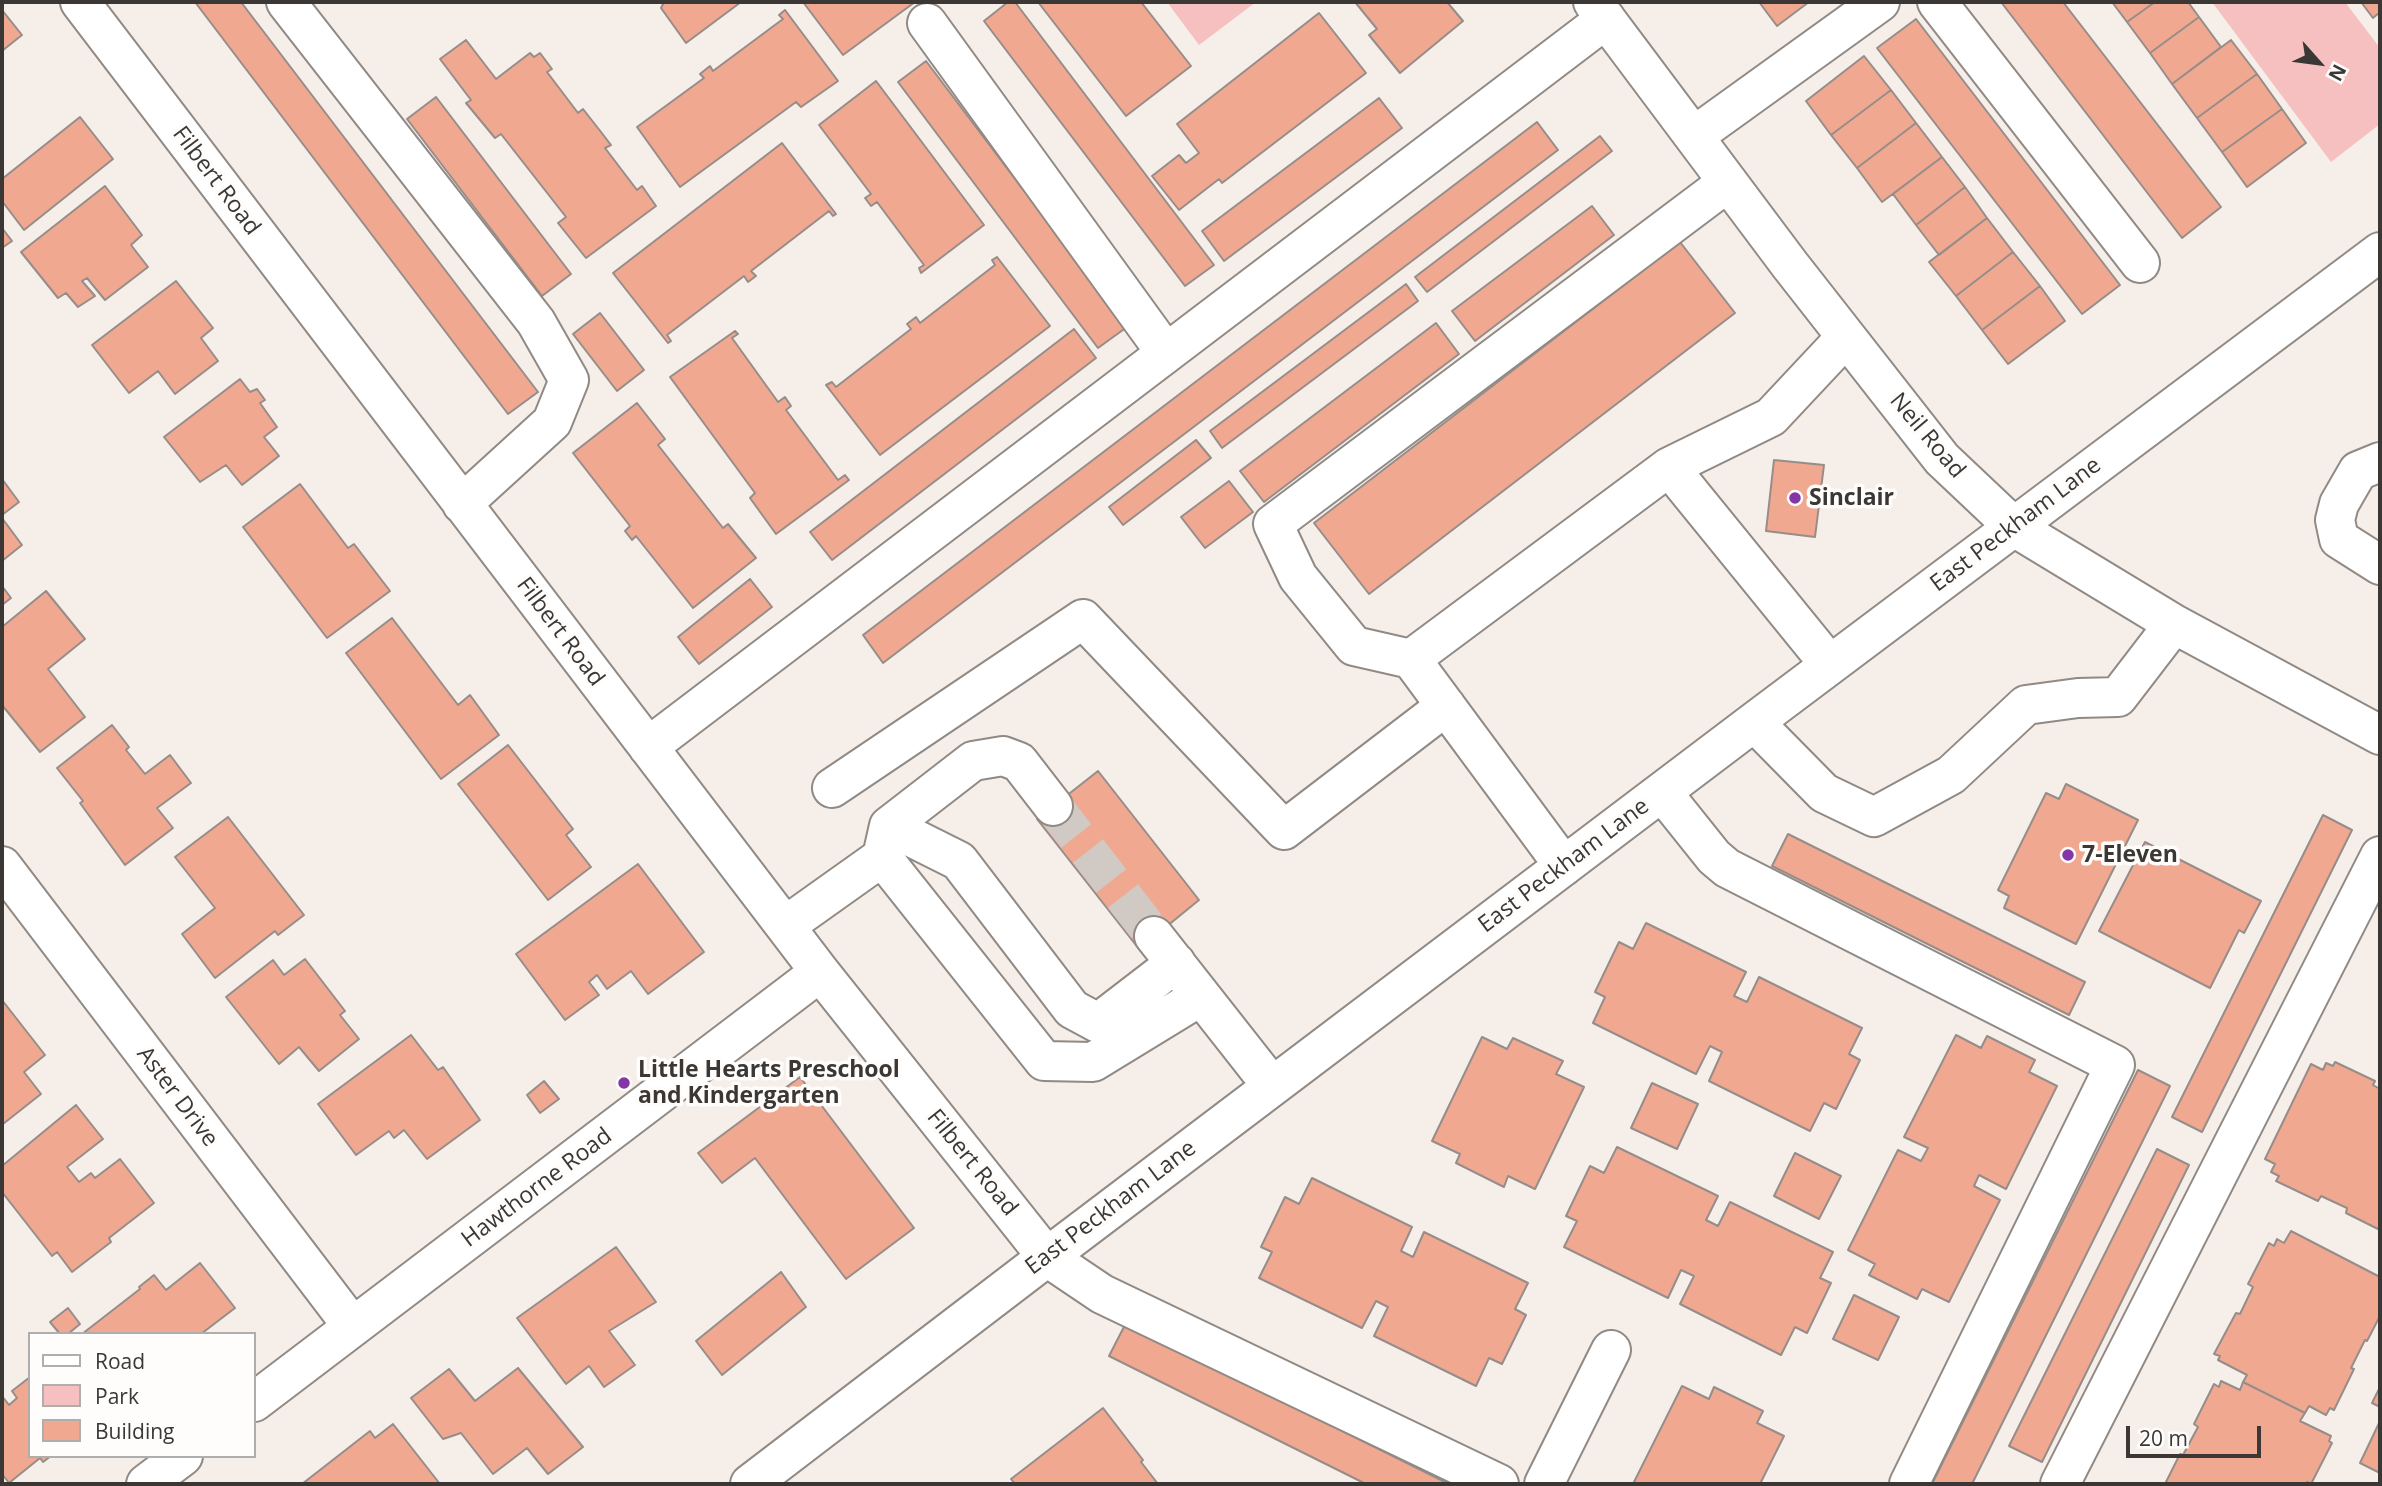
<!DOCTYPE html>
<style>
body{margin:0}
#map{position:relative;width:2382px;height:1486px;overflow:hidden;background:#f6eee8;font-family:"Open Sans",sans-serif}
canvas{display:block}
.frame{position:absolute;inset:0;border:4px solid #3a3735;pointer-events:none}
.legend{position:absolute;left:28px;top:1332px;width:228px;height:126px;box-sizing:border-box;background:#fefdfb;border:2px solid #b0aeac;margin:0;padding:9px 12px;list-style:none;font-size:21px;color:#3a3735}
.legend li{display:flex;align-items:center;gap:14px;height:35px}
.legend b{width:35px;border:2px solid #b0aeac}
.north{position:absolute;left:2284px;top:28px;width:70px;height:70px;-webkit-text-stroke:5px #fefdfb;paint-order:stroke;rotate:118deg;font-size:19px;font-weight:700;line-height:28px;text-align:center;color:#3a3735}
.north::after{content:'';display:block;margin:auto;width:24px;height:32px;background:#3a3735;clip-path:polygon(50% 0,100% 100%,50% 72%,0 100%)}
.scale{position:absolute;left:2126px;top:1426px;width:135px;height:32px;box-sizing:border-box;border:4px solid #3a3735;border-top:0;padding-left:9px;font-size:21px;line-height:24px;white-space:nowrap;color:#3a3735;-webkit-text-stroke:5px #fefdfb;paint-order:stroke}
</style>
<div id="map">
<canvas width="2382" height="1486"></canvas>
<div class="frame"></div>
<ul class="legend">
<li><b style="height:9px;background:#fff"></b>Road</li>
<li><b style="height:19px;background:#f6c0c1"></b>Park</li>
<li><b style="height:19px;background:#f1a890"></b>Building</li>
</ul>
<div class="north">N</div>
<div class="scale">20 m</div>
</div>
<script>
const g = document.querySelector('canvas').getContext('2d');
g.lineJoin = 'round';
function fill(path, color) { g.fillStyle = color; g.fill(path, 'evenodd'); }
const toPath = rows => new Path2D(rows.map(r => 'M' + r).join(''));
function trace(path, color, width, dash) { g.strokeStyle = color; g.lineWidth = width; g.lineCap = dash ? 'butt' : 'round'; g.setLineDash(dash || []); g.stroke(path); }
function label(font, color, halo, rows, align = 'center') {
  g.font = font + ' "Open Sans",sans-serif'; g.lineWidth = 7; g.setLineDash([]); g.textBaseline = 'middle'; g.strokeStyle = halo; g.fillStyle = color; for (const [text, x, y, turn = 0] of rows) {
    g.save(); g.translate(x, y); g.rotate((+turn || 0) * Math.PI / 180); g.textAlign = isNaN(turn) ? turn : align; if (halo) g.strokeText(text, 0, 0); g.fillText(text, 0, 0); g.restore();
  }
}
fill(toPath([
 [1167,2,1256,2,1199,45],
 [2212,2,2345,2,2380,48,2380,124,2331,162]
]), '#f6c0c1');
const building = toPath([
 [195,2,241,2,538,392,508,414,195,2],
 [664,2,741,2,686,43,661,8,664,2],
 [803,2,915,2,843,55,803,2],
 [1008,2,1015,2,1214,265,1185,286,984,21,1008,2],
 [1038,2,1141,2,1191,66,1126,116,1038,2],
 [1355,2,1447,2,1463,21,1400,73,1369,35,1377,29,1355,2],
 [1759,2,1809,2,1777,26,1759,2],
 [2001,2,2063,2,2221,207,2182,238,2001,2],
 [2112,2,2155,2,2127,22,2112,2],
 [2155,2,2188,2,2199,17,2150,53,2127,22,2155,2],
 [2361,2,2380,2,2380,12,2373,18,2361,2],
 [2,10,22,35,2,51,2,10],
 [785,10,838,81,801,107,796,102,680,187,637,127,704,78,700,74,710,66,713,71,783,19,779,15,785,10],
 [1319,13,1366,73,1222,183,1219,179,1179,210,1152,176,1179,155,1186,163,1199,153,1177,124,1319,13],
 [2199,17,2221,47,2172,84,2150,53,2199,17],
 [1916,19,2120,285,2082,314,1877,48,1916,19],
 [466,40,496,79,530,53,534,57,540,53,552,69,547,72,578,113,583,109,601,132,611,145,605,148,637,190,642,186,656,206,586,258,558,223,566,217,501,134,495,138,466,103,471,100,440,59,466,40],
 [2231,40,2257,74,2197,118,2172,84,2231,40],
 [1864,56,1891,90,1831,135,1806,101,1864,56],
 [926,61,1127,327,1098,348,898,82,926,61],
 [2257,74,2282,109,2222,152,2197,118,2257,74],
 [876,81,984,225,921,273,919,268,924,265,877,202,871,206,865,198,871,194,819,125,876,81],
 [1891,90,1916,123,1857,168,1831,135,1891,90],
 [436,97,571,274,542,296,407,119,436,97],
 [1379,98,1402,128,1224,261,1202,231,1379,98],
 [2282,109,2306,143,2247,187,2222,152,2282,109],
 [80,117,113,159,24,230,2,201,2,179,80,117],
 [1537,122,1558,150,883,663,863,635,1537,122],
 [1916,123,1942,157,1882,202,1857,168,1916,123],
 [1600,136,1612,151,1427,292,1415,277,1600,136],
 [782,143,836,214,833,216,829,211,751,271,756,276,748,282,744,276,667,335,671,341,668,343,613,273,782,143],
 [1942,157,1965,187,1916,225,1893,194,1942,157],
 [105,186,142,235,131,245,148,267,105,300,87,278,82,281,95,296,78,307,66,293,58,298,21,252,105,186],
 [1965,187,1987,218,1939,255,1916,225,1965,187],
 [1592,206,1614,235,1475,341,1452,311,1592,206],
 [1987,218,2013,252,1956,296,1929,262,1987,218],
 [2,228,12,241,2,248,2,228],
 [1680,242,1735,313,1369,594,1314,523,1680,242],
 [2013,252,2040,286,1982,330,1956,296,2013,252],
 [997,257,1050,326,880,455,826,385,832,382,836,387,911,329,907,324,916,317,920,323,995,265,992,260,997,257],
 [176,281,213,328,201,338,218,361,175,394,158,371,129,393,92,345,176,281],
 [1406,284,1418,301,1222,448,1210,431,1406,284],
 [2040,286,2065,321,2008,364,1982,330,2040,286],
 [600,313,644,370,617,391,573,334,600,313],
 [1436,323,1459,354,1264,502,1240,471,1436,323],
 [1074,329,1096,358,832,560,810,532,1074,329],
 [735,331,738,334,732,338,778,402,785,397,791,406,786,410,838,480,845,475,849,480,776,534,750,498,755,493,670,377,735,331],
 [240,379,250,392,257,389,265,400,260,403,277,427,264,437,279,456,242,485,226,465,200,482,164,437,240,379],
 [637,403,665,439,658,445,723,528,728,524,756,558,693,608,636,536,632,540,625,531,630,526,573,453,637,403],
 [1196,440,1211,458,1123,525,1109,507,1196,440],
 [1774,460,1824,465,1815,537,1766,531,1774,460],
 [2,479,19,502,2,515,2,479],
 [1229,481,1253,512,1205,548,1181,517,1229,481],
 [300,484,348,548,354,544,390,591,327,638,243,527,300,484],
 [2,518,22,545,2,561,2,518],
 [750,579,772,607,699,664,678,637,750,579],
 [2,586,11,598,2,605,2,586],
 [46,591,85,639,48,669,85,717,40,752,2,705,2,627,46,591],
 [392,618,458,705,470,695,499,735,441,779,346,653,392,618],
 [112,725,129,747,126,750,145,774,170,755,191,783,157,808,173,828,125,865,80,803,83,801,57,768,112,725],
 [508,745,573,829,566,835,591,867,548,900,458,784,508,745],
 [1098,771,1199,900,1139,949,1037,819,1098,771],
 [2066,784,2138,820,2076,944,2004,908,2009,896,1998,890,2046,793,2059,799,2066,784],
 [2323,815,2352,830,2202,1132,2172,1117,2323,815],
 [228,817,304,915,278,935,275,931,215,978,182,934,215,908,175,857,228,817],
 [1788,834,2085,982,2069,1015,1772,866,1788,834],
 [2145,842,2261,901,2244,933,2239,930,2210,988,2099,931,2145,842],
 [638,864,704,952,648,994,631,971,607,989,597,975,589,982,599,995,565,1020,516,954,638,864],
 [1646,923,1746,972,1734,996,1747,1002,1759,977,1862,1028,1849,1054,1860,1060,1836,1109,1824,1103,1810,1131,1709,1081,1722,1052,1710,1046,1696,1074,1593,1023,1605,997,1595,992,1619,942,1633,949,1646,923],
 [305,959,345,1011,340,1015,359,1039,319,1071,299,1047,279,1064,226,997,273,960,284,975,305,959],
 [2,1000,45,1055,24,1072,41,1094,3,1124,2,1000],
 [411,1035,438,1070,443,1067,480,1120,427,1159,404,1130,394,1138,389,1131,356,1155,318,1104,411,1035],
 [1956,1035,1981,1048,1987,1036,2035,1060,2029,1072,2057,1086,2006,1189,1979,1175,1974,1186,2000,1200,1949,1302,1922,1289,1917,1299,1869,1275,1875,1264,1848,1250,1898,1150,1921,1161,1928,1148,1904,1137,1956,1035],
 [1482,1037,1507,1049,1513,1038,1563,1061,1556,1074,1584,1087,1535,1189,1508,1176,1504,1187,1456,1163,1460,1154,1432,1141,1482,1037],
 [2335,1062,2375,1081,2373,1085,2380,1089,2380,1230,2346,1213,2347,1208,2321,1196,2318,1201,2276,1181,2279,1176,2271,1172,2275,1164,2265,1159,2311,1064,2323,1070,2326,1063,2333,1066,2335,1062],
 [2138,1070,2170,1086,1972,1484,1932,1484,2138,1070],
 [800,1077,914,1228,846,1279,755,1158,722,1183,698,1153,800,1077],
 [544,1081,559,1099,540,1113,527,1095,544,1081],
 [1652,1083,1698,1104,1677,1149,1631,1128,1652,1083],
 [76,1105,103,1139,67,1167,79,1182,91,1173,95,1178,120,1159,154,1203,109,1238,111,1242,72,1272,57,1252,52,1256,2,1192,2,1166,76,1105],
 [1617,1147,1718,1196,1706,1220,1718,1226,1730,1202,1833,1252,1820,1278,1831,1283,1807,1333,1795,1327,1781,1355,1680,1304,1694,1276,1681,1270,1668,1298,1564,1247,1577,1221,1566,1216,1590,1166,1604,1173,1617,1147],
 [2157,1149,2189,1165,2042,1462,2009,1446,2157,1149],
 [1795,1153,1841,1176,1819,1219,1774,1196,1795,1153],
 [1312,1178,1412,1227,1401,1251,1413,1257,1424,1232,1528,1283,1515,1309,1526,1315,1502,1364,1489,1358,1476,1386,1374,1336,1388,1307,1376,1301,1362,1328,1259,1278,1272,1252,1261,1247,1285,1197,1299,1204,1312,1178],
 [2291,1231,2380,1277,2380,1316,2367,1341,2365,1340,2351,1368,2354,1369,2334,1410,2330,1408,2326,1415,2309,1406,2305,1413,2243,1382,2247,1375,2218,1360,2220,1356,2214,1354,2236,1313,2240,1314,2253,1287,2248,1284,2269,1243,2274,1246,2277,1239,2284,1243,2291,1231],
 [616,1247,656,1302,609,1331,635,1365,604,1387,589,1366,566,1384,517,1318,616,1247],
 [200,1263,235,1308,201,1334,82,1334,140,1289,139,1287,154,1275,166,1290,200,1263],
 [781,1272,806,1307,722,1375,696,1341,781,1272],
 [1854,1295,1899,1317,1878,1360,1833,1339,1854,1295],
 [68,1308,80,1324,68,1334,60,1334,50,1322,68,1308],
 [1126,1323,1449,1484,1366,1484,1109,1356,1126,1323],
 [518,1368,583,1447,548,1474,527,1448,493,1474,461,1433,443,1439,411,1398,449,1369,475,1401,518,1368],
 [30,1377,30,1456,51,1456,43,1462,40,1458,9,1483,2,1474,2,1396,9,1405,17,1398,12,1391,30,1377],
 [2221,1381,2240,1390,2243,1382,2305,1413,2300,1421,2331,1436,2329,1441,2332,1443,2311,1484,2307,1482,2306,1484,2165,1484,2180,1454,2183,1455,2198,1427,2194,1424,2214,1384,2219,1387,2221,1381],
 [1682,1386,1709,1399,1714,1387,1763,1411,1757,1423,1784,1436,1760,1484,1633,1484,1682,1386],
 [2380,1387,2380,1407,2372,1403,2380,1387],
 [1103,1408,1143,1460,1141,1462,1158,1484,1015,1484,1011,1479,1103,1408],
 [2380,1421,2380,1473,2360,1463,2380,1421],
 [393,1424,440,1484,302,1484,370,1431,375,1438,393,1424]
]);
fill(building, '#f1a890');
trace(building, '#968d8a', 2);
trace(toPath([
 [1053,806,1154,936]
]), '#d0c9c4', 38, [38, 19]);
const minor = toPath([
 [80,2,820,972,1047,1257,1102,1294,1499,1484],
 [286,2,536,322,569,380,552,422,462,504],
 [1593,2,1790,265,1942,459,2014,527,2174,624,2380,735],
 [1937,2,2140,263],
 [927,23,1166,353],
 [1694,136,1880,2],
 [2380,462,2358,471,2339,504,2335,520,2339,539,2380,565],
 [1669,467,1830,665],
 [1411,659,1354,646,1298,577,1273,524,1728,182],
 [1754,722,1824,793,1874,817,1951,775,2026,705,2078,698,2118,697,2174,624],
 [648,747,1606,19],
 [832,788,1083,619,1284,830,1446,706],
 [1662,792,1714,857,1727,868,2115,1065,1909,1484],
 [889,826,959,861,1072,1009,1098,1023,1176,963],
 [882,857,1044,1061,1093,1062,1201,996],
 [2,866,353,1327],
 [1564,866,1411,659,1669,467,1771,417,1846,337],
 [785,926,882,857,889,826,973,761,1003,756,1019,762,1053,806],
 [1154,936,1272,1086],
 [254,1402,820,972],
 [146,1484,183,1456],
 [750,1484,1047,1257,1754,722,2380,252],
 [1544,1484,1611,1350],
 [2060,1484,2380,856]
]);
trace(minor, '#908984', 42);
trace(minor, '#fff', 38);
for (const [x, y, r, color] of [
 [1795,498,7,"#8436a6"],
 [2068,855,7,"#8436a6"],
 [624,1083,7,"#8436a6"]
]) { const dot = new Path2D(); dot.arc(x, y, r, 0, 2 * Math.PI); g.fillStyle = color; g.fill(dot); trace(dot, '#fefdfb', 2.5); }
label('23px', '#3a3735', '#fefdfb', [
 ["Filbert Road",216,181,53],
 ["Neil Road",1927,436,50],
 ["East Peckham Lane",2016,525,-37],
 ["Filbert Road",560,632,53],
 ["East Peckham Lane",1564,866,-37],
 ["Aster Drive",177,1097,53],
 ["Filbert Road",972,1163,51],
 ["Hawthorne Road",537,1188,-37],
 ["East Peckham Lane",1111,1208,-37]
]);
label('bold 23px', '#3a3735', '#fefdfb', [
 ["Sinclair",1809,498],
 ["7-Eleven",2082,855],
 ["Little Hearts Preschool",638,1070],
 ["and Kindergarten",638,1096]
], 'left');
</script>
